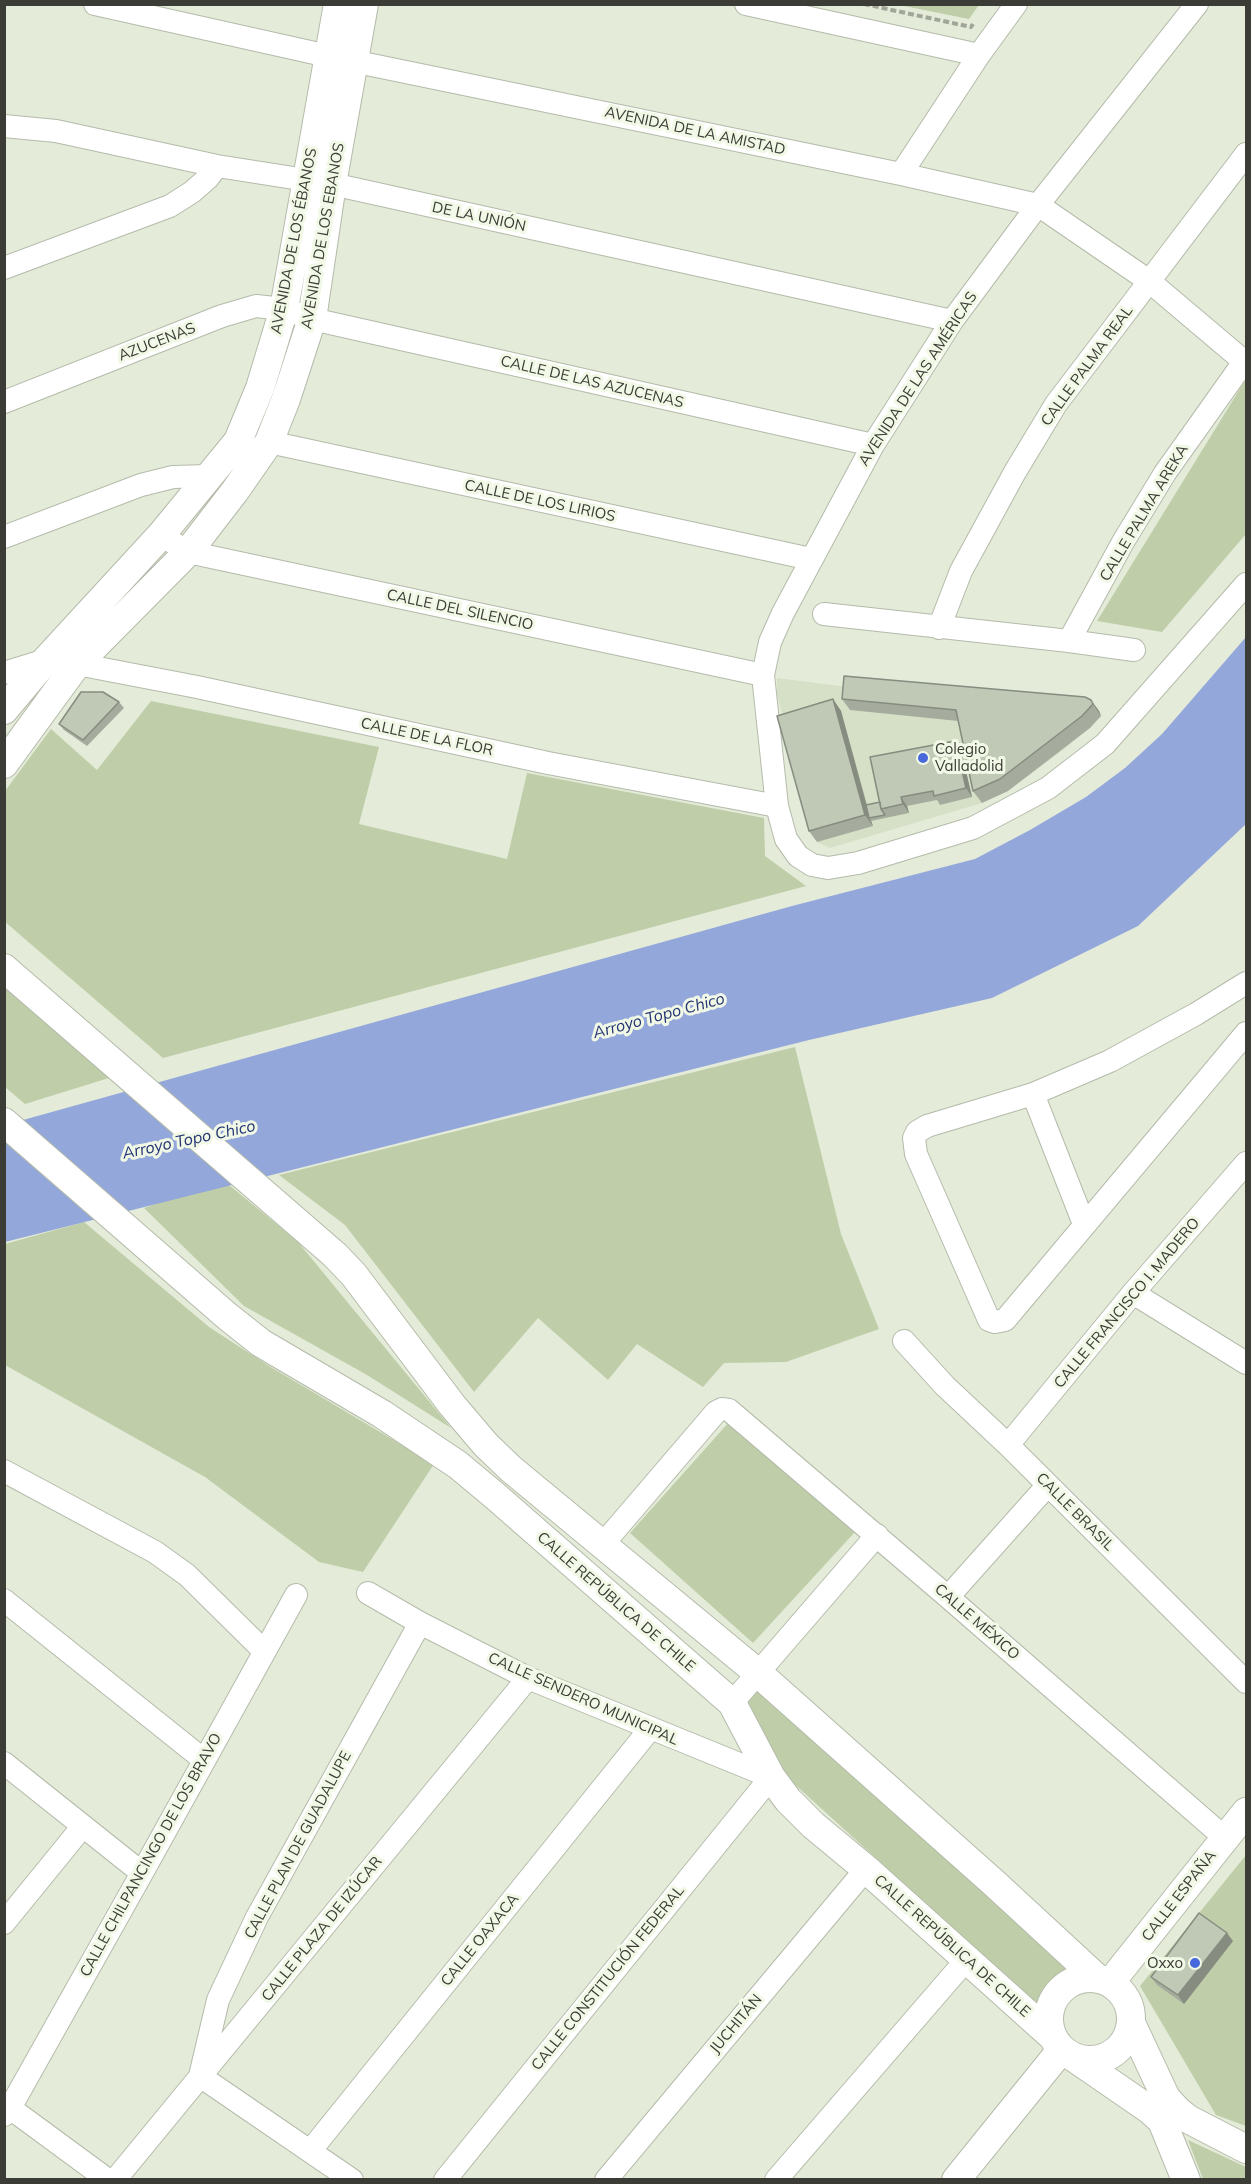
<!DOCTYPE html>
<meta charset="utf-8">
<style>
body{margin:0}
#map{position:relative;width:1251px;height:2184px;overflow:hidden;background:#e4ebd9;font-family:Mulish,sans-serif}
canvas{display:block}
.frame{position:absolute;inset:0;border:6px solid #3a3c35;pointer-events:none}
</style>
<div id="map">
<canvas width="1251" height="2184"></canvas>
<div class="frame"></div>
</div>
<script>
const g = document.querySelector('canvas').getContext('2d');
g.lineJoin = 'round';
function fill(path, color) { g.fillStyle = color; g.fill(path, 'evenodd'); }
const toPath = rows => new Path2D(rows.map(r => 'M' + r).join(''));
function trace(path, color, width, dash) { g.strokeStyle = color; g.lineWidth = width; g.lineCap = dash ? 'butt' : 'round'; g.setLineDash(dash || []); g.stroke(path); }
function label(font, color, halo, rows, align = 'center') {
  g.font = font + ' Mulish,sans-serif'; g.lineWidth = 6; g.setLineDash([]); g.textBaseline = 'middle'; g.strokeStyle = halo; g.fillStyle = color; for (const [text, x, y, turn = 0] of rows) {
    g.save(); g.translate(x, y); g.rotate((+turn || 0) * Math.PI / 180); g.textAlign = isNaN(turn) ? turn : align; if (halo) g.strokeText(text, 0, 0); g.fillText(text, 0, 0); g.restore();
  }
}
fill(toPath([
 [777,678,879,691,1099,711,1101,716,1067,747,1008,791,982,803,830,848,817,842,777,695]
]), '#d6e0c7');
fill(toPath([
 [899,5,979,4,979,5,969,19],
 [1246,379,1246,534,1162,632,1097,621],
 [151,701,379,747,359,824,507,859,527,773,764,818,765,856,806,886,163,1058,4,921,5,791,51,729,97,770],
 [4,983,109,1078,25,1104,5,1087],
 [795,1047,841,1234,879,1329,786,1362,724,1363,703,1387,637,1344,608,1380,538,1318,474,1392,345,1225,279,1175],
 [223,1180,298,1242,451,1428,367,1375,244,1306,144,1208],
 [84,1222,209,1327,269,1366,434,1464,363,1572,319,1562,205,1477,5,1365,5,1244],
 [730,1421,855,1532,753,1643,630,1533],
 [756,1689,1070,1966,1039,2006,770,1762,746,1699],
 [1246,1855,1246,2126,1216,2115,1140,1986],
 [1188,2140,1246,2167,1246,2179,1203,2179]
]), '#bfcea9');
fill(toPath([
 [1246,637,1246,824,1138,926,992,998,809,1040,5,1242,5,1125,792,906,975,859,1030,830,1086,797,1125,768,1162,734]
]), '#93a7db');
const minor = toPath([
 [95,4,328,56,901,174,1038,205,1149,281,1246,363],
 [746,4,979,55],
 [1197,4,1038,205,952,321,873,445,783,613,770,642,763,675,777,806,786,839,798,856,812,865,828,868,858,863,973,828,1048,788,1105,744,1246,584],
 [4,126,56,131,217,166,332,184,952,321],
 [901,174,979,55,1016,4],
 [4,268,170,206,192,192,208,178,217,166],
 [4,402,222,316,256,306,284,309,312,319,873,445],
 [269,442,811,559],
 [161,535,188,552,763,675],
 [4,537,141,485,173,477,209,476],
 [824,614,1069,641,1134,650],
 [939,628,961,571,1015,472,1056,404,1246,154],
 [1069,641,1123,542,1165,473,1246,359],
 [4,673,46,660,77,664,197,687,548,763,777,806],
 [1246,983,1196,1014,1110,1061,1033,1094,927,1126,917,1132,914,1138,916,1154,989,1320,995,1322,1005,1320,1246,1033],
 [1033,1094,1084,1224],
 [1133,1293,1246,1363],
 [904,1341,945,1386,1008,1445,1246,1682],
 [1008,1445,1133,1293,1246,1163],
 [4,1471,155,1552,187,1575,264,1651],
 [603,1544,716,1412,722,1409,729,1410,948,1597,1225,1838],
 [368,1593,420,1623,528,1678,771,1777,445,2180],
 [948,1597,1047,1486],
 [4,1600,204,1760],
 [732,1703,877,1535],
 [4,1763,142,1873],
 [4,1923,83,1826],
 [10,2108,108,2180],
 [4,2115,10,2108,142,1873,296,1595],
 [311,2150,650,1729],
 [115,2180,528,1678],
 [352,2180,200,2076,218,2000,257,1917,420,1623],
 [606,2180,866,1869],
 [776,2180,967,1959]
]);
const tertiary = toPath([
 [4,710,46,660,161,535,238,441,260,388,284,309,338,4],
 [4,764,77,664,188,552,235,491,269,442,286,399,312,319,332,184,364,4],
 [4,968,335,1255,354,1275,452,1405,486,1445,511,1469,758,1673,994,1883,1098,1979],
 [4,1122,227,1316,261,1343,382,1414,458,1465,494,1495,732,1703,771,1777,788,1800,813,1825,866,1869,1052,2036],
 '1049 2019a41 41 0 1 1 82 0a41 41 0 1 1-82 0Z',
 [1110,1983,1246,1812],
 [1131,2023,1166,2098,1178,2111,1188,2119,1246,2149],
 [1073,2057,1150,2110,1162,2121,1186,2180],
 [956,2180,1062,2049]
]);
trace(minor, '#b4bbaa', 24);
trace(tertiary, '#b4bbaa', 30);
trace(toPath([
 [864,4,971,27,973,24]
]), '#a1a699', 4, [6, 3]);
trace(minor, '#fff', 22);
trace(tertiary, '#fff', 28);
fill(toPath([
 [833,699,841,711,867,805,880,802,955,741,961,750,972,797,940,805,937,800,907,806,909,813,871,821,873,826,817,842,809,831],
 [842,699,1091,700,1099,711,1101,716,1090,728,1008,791,982,803,973,791,958,721,850,710],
 [119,702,124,708,87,746,64,730,59,724],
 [1233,1941,1184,2004,1157,1985,1151,1977]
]), '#a5ac9d');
fill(toPath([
 [833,699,841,711,870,818,869,818,871,821,873,826,865,815],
 [1091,700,1099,711,1101,716,1093,704],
 [955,741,961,750,972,797,966,788],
 [901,797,907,806,909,813,903,804],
 [1227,1933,1233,1941,1184,2004,1178,1995]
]), '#868c7f');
const building = toPath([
 [844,676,1085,697,1091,700,1093,704,1082,716,1000,779,973,791,956,710,842,699,844,676],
 [81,692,103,692,119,702,83,740,59,724,81,692],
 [833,699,865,815,809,831,777,716,833,699],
 [955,741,966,788,934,796,933,791,901,797,903,804,881,809,870,757,955,741],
 [880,802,881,809,885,815,869,818,866,805,880,802],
 [1199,1913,1227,1933,1178,1995,1151,1977,1199,1913]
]);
fill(building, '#c0c8b6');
trace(building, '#868c7f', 1.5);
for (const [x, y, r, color] of [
 [923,758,6,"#4769dc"],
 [1195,1963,6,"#4769dc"]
]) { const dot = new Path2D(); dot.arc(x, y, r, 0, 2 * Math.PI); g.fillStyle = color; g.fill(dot); trace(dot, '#f1f8e6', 2); }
label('15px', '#3a3c35', '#f1f8e6', [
 ["AVENIDA DE LA AMISTAD",695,131,12],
 ["DE LA UNIÓN",479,217,12],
 ["AVENIDA DE LOS EBANOS",323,236,-80],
 ["AVENIDA DE LOS ÉBANOS",294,241,-79],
 ["AZUCENAS",157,342,-21],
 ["CALLE PALMA REAL",1087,366,-54],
 ["AVENIDA DE LAS AMÉRICAS",918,379,-57],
 ["CALLE DE LAS AZUCENAS",592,382,13],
 ["CALLE DE LOS LIRIOS",540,501,12],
 ["CALLE PALMA AREKA",1144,513,-59],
 ["CALLE DEL SILENCIO",460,610,12],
 ["CALLE DE LA FLOR",427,737,12],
 ["CALLE FRANCISCO I. MADERO",1127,1303,-50],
 ["CALLE BRASIL",1075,1512,45],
 ["CALLE REPÚBLICA DE CHILE",616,1602,41],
 ["CALLE MÉXICO",977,1622,41],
 ["CALLE SENDERO MUNICIPAL",583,1699,24],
 ["CALLE PLAN DE GUADALUPE",298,1845,-62],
 ["CALLE CHILPANCINGO DE LOS BRAVO",151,1855,-61],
 ["CALLE ESPAÑA",1179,1896,-52],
 ["CALLE PLAZA DE IZÚCAR",322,1929,-51],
 ["CALLE OAXACA",480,1940,-51],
 ["CALLE REPÚBLICA DE CHILE",952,1946,42],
 ["CALLE CONSTITUCIÓN FEDERAL",608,1978,-51],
 ["JUCHITÁN",736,2024,-50]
]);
label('15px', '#3a3c35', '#f1f8e6', [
 ["Colegio",935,749],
 ["Valladolid",935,766],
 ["Oxxo",1183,1963,"right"]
], 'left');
label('italic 16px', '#243674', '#f1f8e6', [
 ["Arroyo Topo Chico",659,1016,-15],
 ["Arroyo Topo Chico",189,1140,-12]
]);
</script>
